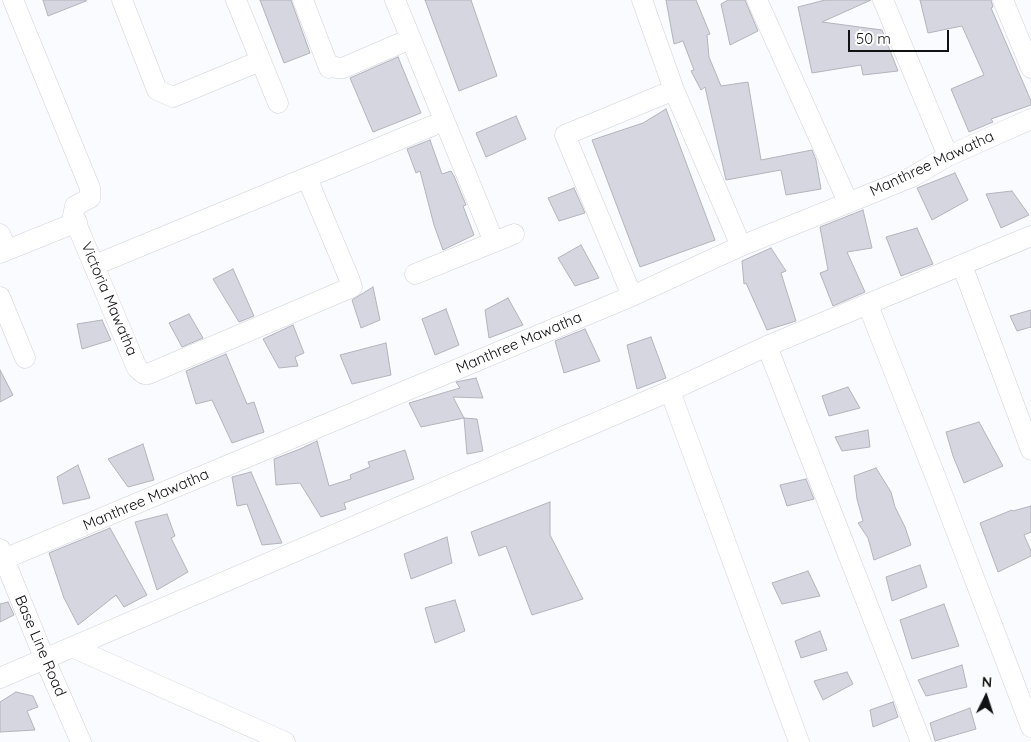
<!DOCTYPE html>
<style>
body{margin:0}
#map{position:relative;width:1031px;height:742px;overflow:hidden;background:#fafbfe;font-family:Quicksand,sans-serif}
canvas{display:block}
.north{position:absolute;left:961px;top:672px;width:50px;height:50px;-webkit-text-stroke:4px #fff;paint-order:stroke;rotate:4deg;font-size:14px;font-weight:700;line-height:20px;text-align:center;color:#121215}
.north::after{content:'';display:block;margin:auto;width:18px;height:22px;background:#121215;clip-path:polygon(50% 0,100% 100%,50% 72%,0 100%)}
.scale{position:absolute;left:848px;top:30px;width:101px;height:22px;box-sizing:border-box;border:2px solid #121215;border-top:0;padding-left:6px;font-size:15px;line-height:18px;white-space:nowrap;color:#121215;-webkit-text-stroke:4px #fff;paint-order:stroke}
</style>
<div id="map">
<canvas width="1031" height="742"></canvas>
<div class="north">N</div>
<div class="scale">50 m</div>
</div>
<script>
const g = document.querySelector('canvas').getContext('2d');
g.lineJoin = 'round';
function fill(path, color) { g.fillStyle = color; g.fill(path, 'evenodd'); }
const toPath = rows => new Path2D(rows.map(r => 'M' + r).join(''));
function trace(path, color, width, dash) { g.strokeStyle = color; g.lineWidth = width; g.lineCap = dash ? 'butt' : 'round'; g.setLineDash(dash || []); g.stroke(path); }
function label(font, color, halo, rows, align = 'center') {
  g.font = font + ' Quicksand,sans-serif'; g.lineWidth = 5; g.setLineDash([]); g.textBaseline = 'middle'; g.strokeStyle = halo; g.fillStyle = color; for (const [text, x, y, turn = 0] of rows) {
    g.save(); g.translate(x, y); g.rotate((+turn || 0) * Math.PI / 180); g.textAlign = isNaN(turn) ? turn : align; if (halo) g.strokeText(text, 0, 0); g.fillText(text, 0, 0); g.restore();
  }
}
const building = toPath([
 [43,0,86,0,86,1,48,16,43,0],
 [260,0,291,0,310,53,284,63,260,0],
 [425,0,471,0,497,76,459,91,425,0],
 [666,0,696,0,710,34,707,35,709,57,721,86,748,82,761,160,812,150,816,160,821,189,786,195,781,170,726,180,705,87,701,90,691,71,694,70,683,41,674,44,666,0],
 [728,0,745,0,758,31,730,45,721,4,728,0],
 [825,0,871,0,822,22,882,30,898,71,863,75,861,65,812,73,798,7,825,0],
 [920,0,991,0,993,7,991,8,1031,101,1031,105,991,119,993,122,969,132,951,89,984,75,962,26,928,33,920,0],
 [398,57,421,113,373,132,350,78,398,57],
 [666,109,715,240,640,267,592,140,643,123,666,109],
 [516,116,526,139,486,157,476,133,516,116],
 [430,140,442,174,451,171,454,176,466,205,463,206,474,235,443,250,434,225,420,171,416,173,407,149,430,140],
 [955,173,968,200,932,220,917,188,955,173],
 [574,188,585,213,559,221,548,198,574,188],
 [1012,191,1029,215,1001,228,986,194,1012,191],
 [863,210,872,248,847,252,865,292,833,306,820,273,828,270,820,227,863,210],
 [917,228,933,264,901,276,886,237,917,228],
 [581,245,599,278,575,286,558,258,581,245],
 [771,248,786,271,781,273,796,321,767,330,746,283,744,284,742,261,771,248],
 [233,269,254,316,239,322,213,279,233,269],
 [373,287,380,320,361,328,352,300,373,287],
 [508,298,523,325,489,338,485,310,508,298],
 [446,309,459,345,435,355,422,319,446,309],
 [1031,310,1031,327,1017,331,1010,316,1031,310],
 [189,314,203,338,182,347,169,323,189,314],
 [102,320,111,340,82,349,77,324,102,320],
 [293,325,304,353,295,357,298,366,279,368,263,339,293,325],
 [585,329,600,361,564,373,555,341,585,329],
 [651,337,666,378,637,389,627,345,651,337],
 [386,343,391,375,352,384,340,355,386,343],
 [226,354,247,404,254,402,264,432,232,443,212,400,196,404,186,371,226,354],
 [0,370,13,395,0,402,0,370],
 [476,378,483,398,453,397,464,418,421,427,409,403,460,388,456,382,476,378],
 [848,387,860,408,829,416,822,396,848,387],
 [464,418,477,419,483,451,467,454,464,418],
 [979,422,1003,466,964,483,953,456,946,432,979,422],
 [868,430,870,447,842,451,835,437,868,430],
 [317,441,329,486,351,479,350,475,370,467,368,462,405,450,414,479,344,503,346,509,321,517,300,483,276,485,274,459,300,449,317,441],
 [143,444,154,480,128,487,108,459,143,444],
 [78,465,90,498,63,504,57,477,78,465],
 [876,468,891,492,895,507,905,527,911,545,874,560,868,538,858,523,863,521,857,499,854,476,876,468],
 [251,472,282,543,262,545,247,504,237,506,232,477,251,472],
 [806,479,814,499,787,506,780,485,806,479],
 [550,502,550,535,583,599,532,615,506,546,479,556,471,532,550,502],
 [1031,506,1031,532,1024,535,1031,551,1031,556,998,572,980,523,1012,510,1013,511,1031,506],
 [167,514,175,536,171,538,188,572,157,590,135,522,167,514],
 [110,528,147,595,124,607,116,595,78,625,64,598,49,553,110,528],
 [447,537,452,563,411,579,404,554,447,537],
 [920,565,927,587,892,601,886,577,920,565],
 [808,571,820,596,782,604,772,583,808,571],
 [455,600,465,631,435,643,425,608,455,600],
 [8,602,14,615,0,622,0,604,8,602],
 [944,604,959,646,912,659,900,620,944,604],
 [820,631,827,650,801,658,795,641,820,631],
 [962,665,967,687,926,696,918,680,962,665],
 [847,672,853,684,823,700,814,681,847,672],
 [16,692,33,696,38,707,27,711,35,730,0,732,0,702,16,692],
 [893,702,898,717,873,727,870,710,893,702],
 [970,708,976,729,935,741,930,723,970,708]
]);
fill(building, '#d5d6df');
trace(building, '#b2b3bc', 1);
const minor = toPath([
 [13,0,90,188,90,198,75,206,73,216,137,368,144,374,148,374,352,287,349,278,307,178],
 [122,0,157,90,173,97,260,61],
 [236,0,278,103],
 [303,0,329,68,333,66,336,68,343,68,410,39],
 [395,0,494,242],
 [642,0,674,90,741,246],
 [757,0,848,202],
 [883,0,948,156],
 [1003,0,1031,68],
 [0,234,7,250],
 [0,253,77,222],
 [95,265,444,121],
 [962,265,1031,450],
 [415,274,514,234],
 [632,296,565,135,674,90],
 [0,297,25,358],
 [868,305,936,478,1031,727],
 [767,346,921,742],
 [670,391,799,742],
 [0,549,45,660,81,742],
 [4,559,632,296,741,246,912,177,948,156,1031,119],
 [74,648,285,742],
 [0,678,670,391,767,346,1031,236]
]);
trace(minor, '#d0d1da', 21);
trace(minor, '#fff', 20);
label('15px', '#121215', '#fff', [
 ["Manthree Mawatha",932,164,-25],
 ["Victoria Mawatha",109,299,67],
 ["Manthree Mawatha",519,343,-23],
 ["Manthree Mawatha",146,500,-23],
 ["Base Line Road",40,646,67]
]);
</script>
